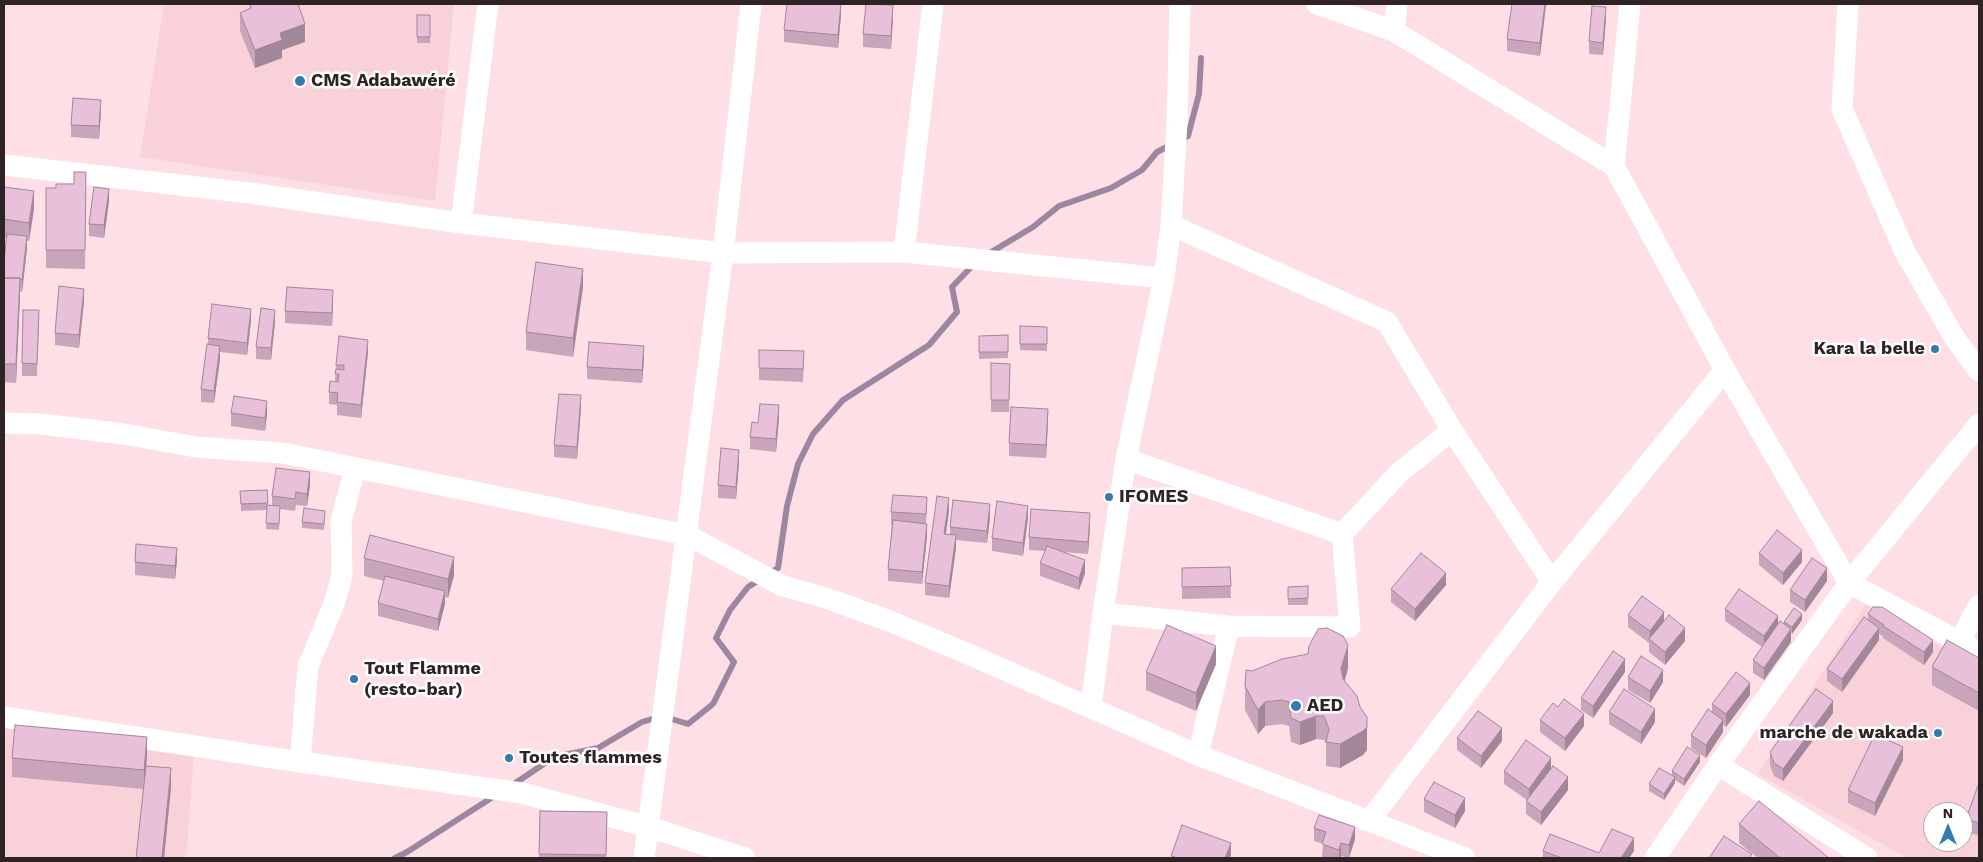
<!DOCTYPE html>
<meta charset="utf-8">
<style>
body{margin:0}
#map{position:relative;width:1983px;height:862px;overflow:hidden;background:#fedfe5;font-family:"Work Sans",sans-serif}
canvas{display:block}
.frame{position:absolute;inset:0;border:5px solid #2f2326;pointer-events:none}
.north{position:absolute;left:1923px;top:802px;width:50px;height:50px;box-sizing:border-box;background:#fff;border:1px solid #aca7a8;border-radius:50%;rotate:0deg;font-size:14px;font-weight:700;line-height:20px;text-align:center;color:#2f2326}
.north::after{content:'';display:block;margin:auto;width:18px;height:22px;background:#317baf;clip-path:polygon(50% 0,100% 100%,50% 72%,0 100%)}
</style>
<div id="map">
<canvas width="1983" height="862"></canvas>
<div class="frame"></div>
<div class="north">N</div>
</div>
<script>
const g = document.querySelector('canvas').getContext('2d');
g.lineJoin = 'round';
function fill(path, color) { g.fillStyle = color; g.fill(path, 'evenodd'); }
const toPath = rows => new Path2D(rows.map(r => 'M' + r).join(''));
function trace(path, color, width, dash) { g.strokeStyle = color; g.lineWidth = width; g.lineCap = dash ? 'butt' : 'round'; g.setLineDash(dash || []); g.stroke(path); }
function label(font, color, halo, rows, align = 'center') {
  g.font = font + ' "Work Sans",sans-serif'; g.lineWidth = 5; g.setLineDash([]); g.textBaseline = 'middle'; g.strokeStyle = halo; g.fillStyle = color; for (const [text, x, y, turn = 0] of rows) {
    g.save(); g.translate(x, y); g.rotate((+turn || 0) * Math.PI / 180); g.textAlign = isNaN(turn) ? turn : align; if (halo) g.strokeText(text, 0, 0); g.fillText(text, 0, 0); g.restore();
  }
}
fill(toPath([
 [164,4,454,4,435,201,140,157],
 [1866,604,1979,669,1979,858,1907,858,1758,774],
 [1933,812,1963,812,1963,842,1933,842],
 [4,728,178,755,194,755,186,858,4,858]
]), '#f8d1d9');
trace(toPath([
 [988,254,1033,227,1059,206,1111,188,1142,170,1157,152,1188,136,1199,94,1201,58],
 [511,786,554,757,598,748,642,722,662,716,688,724,713,704,734,662,716,638,730,610,748,587,778,568,787,506,798,464,813,434,843,400,929,345,957,312,952,287,974,264],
 [395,858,407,852,496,795]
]), '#9c86a0', 6);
trace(toPath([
 [1317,4,1394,31,1614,166],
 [1630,4,1614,166,1725,370,1849,583,1979,652],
 [1848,4,1842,109,1904,250,1954,337,1979,371],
 [1394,31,1397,4],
 [4,165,250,193,461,223,723,253,904,252,1164,278],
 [461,223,488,4],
 [1171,225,1387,322,1452,430,1552,582],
 [904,252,933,4],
 [4,423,41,424,124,434,196,447,283,453,687,535,783,586,826,598,887,620,966,653,1198,755,1465,858],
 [1126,459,1342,534],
 [1103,613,1229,626,1350,627,1342,534,1399,473,1452,430],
 [1960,641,1979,605],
 [1091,708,1103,613,1126,459,1164,278,1171,225,1177,122,1180,4],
 [4,717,300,762,522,793,649,827,745,858],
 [1198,755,1229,626],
 [300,762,308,666,334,604,342,576,341,521,355,469],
 [1718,765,1867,858],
 [1369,821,1552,582,1725,370],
 [644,858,723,253,751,4],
 [1655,858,1718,765,1849,583,1979,424]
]), '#fff', 21);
fill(toPath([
 [1512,4,1546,4,1540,56,1507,51,1507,39],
 [250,5,305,42,282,50,282,58,255,68,240,31,240,13,250,9],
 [417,15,430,15,430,43,417,43],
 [841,15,838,48,784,42,784,30],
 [893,17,891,49,863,47,863,34],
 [1606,19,1603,55,1589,54,1589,41],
 [101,112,99,139,71,137,71,125],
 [86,172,85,269,46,268,46,188,56,188,74,184],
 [4,187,34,209,29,241,27,241,27,248,22,292,20,292,16,383,4,382,4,262,6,238,4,238],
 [109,201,104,238,89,236,89,224],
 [583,287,573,357,526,350,526,332],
 [84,301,79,348,55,345,55,333],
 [333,303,332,326,285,323,285,311],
 [251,321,247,355,220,352,220,359,214,403,201,402,201,389,208,345,208,338],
 [275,322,271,360,256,359,256,347],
 [39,323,37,376,22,376,22,363],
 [1020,326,1047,327,1047,351,1020,350],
 [1008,335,1008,358,979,359,979,336],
 [759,350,804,364,803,382,759,380],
 [368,352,361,418,337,415,337,405,329,404,329,392,335,381,336,365],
 [644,359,642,383,587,379,587,367],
 [991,363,1010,364,1009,412,991,412],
 [581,408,577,459,554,457,554,445],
 [231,413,267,414,265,431,231,426],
 [779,418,776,452,750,449,750,437],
 [1048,421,1046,458,1009,456,1009,443],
 [739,462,736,499,718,498,718,485],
 [310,485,307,506,296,505,295,511,280,509,279,530,266,529,267,510,241,511,240,491,267,490,268,505,272,505,272,496],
 [927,510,926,523,927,536,922,584,888,581,888,569,892,525,891,525,891,512],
 [949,511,946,534,950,534,950,527,990,517,987,543,956,540,956,548,949,598,925,595,925,583],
 [325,517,324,530,302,528,302,522],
 [1028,518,1023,556,992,551,992,538],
 [1090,526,1088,554,1063,552,1085,573,1079,590,1040,576,1040,563,1045,551,1029,550,1029,537],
 [1759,553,1802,562,1783,585,1759,565],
 [364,558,454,575,448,598,445,597,445,604,438,631,378,616,378,603,384,581,364,576],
 [177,560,175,579,135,575,135,562],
 [1230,567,1231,598,1182,599,1182,568],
 [1827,581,1805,612,1790,602,1790,590],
 [1446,585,1415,621,1391,602,1391,589],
 [1308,586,1308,605,1288,605,1288,587],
 [1725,609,1778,624,1784,624,1784,622,1802,620,1792,634,1791,633,1791,642,1764,680,1753,673,1753,660,1762,647,1725,621],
 [1868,614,1933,652,1924,665,1883,638,1883,636,1879,634,1879,640,1842,692,1827,681,1827,669,1868,620],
 [1628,615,1664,621,1685,641,1665,665,1649,652,1649,643,1628,627],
 [1979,658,1979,711,1932,685,1932,667],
 [1216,664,1196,711,1146,690,1146,672],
 [1348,668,1345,681,1367,750,1363,755,1340,768,1326,766,1326,744,1324,740,1316,739,1300,745,1291,742,1289,726,1282,724,1265,726,1258,734,1245,710,1245,686,1252,671],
 [1625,672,1593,718,1581,710,1581,698],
 [1628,677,1663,682,1650,703,1628,690],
 [1750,695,1726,727,1723,725,1723,732,1706,758,1691,748,1691,735,1712,712,1712,704],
 [1558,707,1584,726,1565,751,1540,732,1540,720],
 [1609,712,1655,722,1641,744,1609,724],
 [1833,713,1783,781,1774,776,1770,765,1770,752],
 [1457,738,1502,741,1481,768,1457,750],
 [147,756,146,766,171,787,164,858,136,858,144,789,12,777,12,758],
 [1903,760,1875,816,1848,803,1848,790],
 [1700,762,1684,786,1675,780,1675,783,1664,800,1649,791,1649,784,1672,775,1672,771],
 [1551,768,1568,790,1541,825,1526,814,1526,801,1527,800,1504,784,1504,771],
 [1979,783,1979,836,1966,831,1966,819],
 [1424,799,1465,811,1455,828,1424,812],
 [540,811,607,812,606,858,539,858],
 [1739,824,1829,858,1758,858,1739,843],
 [1314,828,1355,839,1349,858,1341,856,1341,858,1327,858,1322,857,1323,844,1314,841],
 [1543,851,1599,853,1634,851,1629,858,1543,858]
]), '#c8a5bb');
fill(toPath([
 [841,4,841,15,838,48,838,35],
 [1545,4,1546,4,1540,56,1540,43],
 [893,5,893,17,891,49,891,36],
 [1606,7,1606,19,1603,55,1603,43],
 [305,24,305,42,282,50,282,58,255,68,255,50,280,33],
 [101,100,101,112,99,139,99,126],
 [109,189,109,201,104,238,104,225],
 [34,191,34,209,29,241,29,223],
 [27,236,27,248,22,292,22,280],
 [583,269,583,287,573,357,573,338],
 [20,278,20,297,16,383,16,364],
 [84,289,84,301,79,348,79,335],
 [333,290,333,303,332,326,332,313],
 [251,309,251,321,247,355,247,343],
 [275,310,275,322,271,360,271,348],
 [368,340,368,352,361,418,361,405],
 [220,346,220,359,214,403,214,391],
 [644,346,644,359,642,383,642,370],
 [581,395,581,408,577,459,577,447],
 [267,401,267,414,265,431,265,418],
 [779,405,779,418,776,452,776,439],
 [1048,409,1048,421,1046,458,1046,445],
 [739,450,739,462,736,499,736,487],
 [310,472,310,485,307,506,307,494],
 [949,498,949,511,944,546,944,534],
 [990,504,990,517,987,543,987,531],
 [1028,506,1028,518,1023,556,1023,543],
 [1090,513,1090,526,1088,554,1088,542],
 [927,524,927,536,922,584,922,572],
 [956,535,956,548,949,598,949,586],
 [177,548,177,560,175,579,175,566],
 [1802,550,1802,562,1783,585,1783,573],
 [454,557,454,575,448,598,448,579],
 [1085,560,1085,573,1079,590,1079,578],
 [1827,568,1827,581,1805,612,1805,600],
 [1446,573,1446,585,1415,621,1415,609],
 [445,591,445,604,438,631,438,619],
 [1664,612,1664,624,1650,640,1650,631],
 [1802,614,1802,620,1792,634,1792,627],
 [1778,616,1778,629,1764,648,1764,636],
 [1685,628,1685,641,1665,665,1665,652],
 [1879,628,1879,640,1842,692,1842,679],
 [1791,629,1791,642,1764,680,1764,668],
 [1933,640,1933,652,1924,665,1924,652],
 [1348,645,1348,668,1341,692,1341,669],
 [1216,646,1216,664,1196,711,1196,693],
 [1625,659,1625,672,1593,718,1593,706],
 [1663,670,1663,682,1650,703,1650,691],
 [1750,683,1750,695,1726,727,1726,714],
 [1833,701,1833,713,1783,781,1783,769],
 [1265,702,1265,726,1258,734,1258,710],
 [1655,709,1655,722,1641,744,1641,732],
 [1584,714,1584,726,1565,751,1565,738],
 [1316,716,1316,739,1300,745,1300,722],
 [1723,720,1723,732,1706,758,1706,745],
 [1367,727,1367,750,1363,755,1340,768,1340,744],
 [1502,728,1502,741,1481,768,1481,756],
 [147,737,147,756,144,789,144,770],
 [1903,747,1903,760,1875,816,1875,803],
 [1700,755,1700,762,1684,786,1684,779],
 [1551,758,1551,770,1529,801,1529,789],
 [171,768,171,787,164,858,162,858],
 [1568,777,1568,790,1541,825,1541,812],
 [1675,777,1675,783,1664,800,1664,794],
 [1465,798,1465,811,1455,828,1455,815],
 [1355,827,1355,839,1349,858,1349,845],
 [1634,838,1634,851,1629,858,1621,858],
 [1231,843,1231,855,1230,858,1225,858],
 [1341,843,1341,858,1339,858,1339,850]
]), '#a28699');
const building = toPath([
 [253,4,298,4,305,24,280,33,282,40,255,50,240,13,251,8,250,5,253,4],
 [787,4,841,4,838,35,784,30,787,4],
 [866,4,893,5,891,36,863,34,866,4],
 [1512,4,1545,4,1540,43,1507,39,1512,4],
 [1592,6,1606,7,1603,43,1589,41,1592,6],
 [417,15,430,15,430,37,417,37,417,15],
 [73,98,101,100,99,126,71,125,73,98],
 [74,172,86,172,85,250,46,250,46,188,56,188,56,184,74,184,74,172],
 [4,187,34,191,29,223,4,219,4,187],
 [94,187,109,189,104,225,89,224,94,187],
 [7,234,27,236,22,280,20,279,20,278,4,278,4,262,7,234],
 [536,262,583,269,573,338,526,332,536,262],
 [4,278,20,278,16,364,4,364,4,278],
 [59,286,84,289,79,335,55,333,59,286],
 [287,287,333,290,332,313,285,311,287,287],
 [212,304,251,309,247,343,208,338,212,304],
 [261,308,275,310,271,348,256,347,261,308],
 [23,310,39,310,37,364,22,363,23,310],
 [1020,326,1047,327,1047,344,1020,344,1020,326],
 [1008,335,1008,352,979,352,979,336,1008,335],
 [339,336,368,340,361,405,337,402,338,393,329,392,330,381,338,382,339,374,335,374,336,369,344,370,344,365,336,365,339,336],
 [589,342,644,346,642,370,587,367,589,342],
 [207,344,220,346,214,391,201,389,207,344],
 [759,350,804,351,803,369,759,368,759,350],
 [991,363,1010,364,1009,400,991,400,991,363],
 [559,394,581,395,577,447,554,445,559,394],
 [234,396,267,401,265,418,231,413,234,396],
 [760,404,779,405,776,439,750,437,752,422,758,423,760,404],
 [1011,407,1048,409,1046,445,1009,443,1011,407],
 [721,448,739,450,736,487,718,485,721,448],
 [276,468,310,472,307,494,296,492,295,499,272,496,276,468],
 [267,490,268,503,241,504,240,491,267,490],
 [893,495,927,497,926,514,891,512,893,495],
 [937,496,949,498,944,534,956,535,949,586,925,583,937,496],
 [953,500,990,504,987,531,950,527,953,500],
 [997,501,1028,506,1023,543,992,538,997,501],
 [267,505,280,506,279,524,266,523,267,505],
 [304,508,325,511,324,524,302,522,304,508],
 [1031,509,1090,513,1088,542,1029,537,1031,509],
 [893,520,927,524,922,572,888,569,893,520],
 [1777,530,1802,550,1783,573,1759,553,1777,530],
 [370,535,454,557,448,579,364,558,370,535],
 [136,544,177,548,175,566,135,562,136,544],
 [1047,546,1085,560,1079,578,1040,563,1047,546],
 [1421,553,1446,573,1415,609,1391,589,1421,553],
 [1812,558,1827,568,1805,600,1790,590,1812,558],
 [1230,567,1231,586,1182,587,1182,568,1230,567],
 [385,576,445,591,438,619,378,603,385,576],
 [1308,586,1308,598,1288,599,1288,587,1308,586],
 [1739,589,1778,616,1764,636,1725,609,1739,589],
 [1642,596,1664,612,1650,631,1628,615,1642,596],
 [1873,607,1882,607,1933,640,1924,652,1883,626,1884,625,1868,614,1873,607],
 [1794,608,1802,614,1792,627,1784,622,1794,608],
 [1669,615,1685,628,1665,652,1649,639,1669,615],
 [1864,617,1879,628,1842,679,1827,669,1864,617],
 [1780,621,1791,629,1764,668,1753,660,1780,621],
 [1167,625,1216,646,1196,693,1146,672,1167,625],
 [1327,628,1343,636,1348,645,1341,669,1343,679,1357,696,1360,707,1367,717,1367,727,1363,731,1340,744,1326,742,1329,729,1324,716,1316,716,1300,722,1291,718,1289,702,1282,700,1265,702,1258,710,1245,686,1246,670,1252,671,1282,659,1308,654,1309,646,1318,629,1327,628],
 [1947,640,1979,658,1979,693,1932,667,1947,640],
 [1613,651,1625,659,1593,706,1581,698,1613,651],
 [1641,656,1663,670,1650,691,1628,677,1641,656],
 [1736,672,1750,683,1726,714,1712,704,1736,672],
 [1624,689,1655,709,1641,732,1609,712,1624,689],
 [1816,689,1833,701,1783,769,1774,763,1770,752,1816,689],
 [1564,699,1584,714,1565,738,1540,720,1553,703,1558,707,1564,699],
 [1708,709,1723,720,1706,745,1691,735,1708,709],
 [1478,711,1502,728,1481,756,1457,738,1478,711],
 [15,725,147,737,144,770,12,758,15,725],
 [1875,734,1903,747,1875,803,1848,790,1875,734],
 [1526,740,1551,758,1529,789,1504,771,1526,740],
 [1687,747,1700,755,1684,779,1672,771,1687,747],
 [146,766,171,768,162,858,136,858,146,766],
 [1553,766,1568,777,1541,812,1526,801,1553,766],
 [1659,768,1675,777,1664,794,1649,784,1659,768],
 [1434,782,1465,798,1455,815,1424,799,1434,782],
 [1979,783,1979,823,1966,819,1979,783],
 [1759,801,1829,858,1780,858,1739,824,1759,801],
 [540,811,607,812,606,855,539,854,540,811],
 [1319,815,1355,827,1349,845,1341,843,1339,850,1322,844,1326,832,1314,828,1319,815],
 [1182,825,1231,843,1225,858,1178,858,1171,856,1182,825],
 [1612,829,1634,838,1621,858,1562,858,1543,851,1550,834,1599,853,1612,829],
 [1724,836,1752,854,1749,858,1709,858,1724,836]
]);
fill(building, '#e8c0da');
trace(building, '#a28699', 1);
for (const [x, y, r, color] of [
 [300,81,6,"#317baf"],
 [1935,349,5,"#317baf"],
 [1109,497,5,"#317baf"],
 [354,679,5,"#317baf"],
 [1296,706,6,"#317baf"],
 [1938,733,5,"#317baf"],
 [509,758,5,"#317baf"]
]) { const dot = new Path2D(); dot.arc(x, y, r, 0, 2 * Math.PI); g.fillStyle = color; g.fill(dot); trace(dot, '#fff', 2); }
label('bold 18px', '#2f2326', '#fff', [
 ["CMS Adabawéré",311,81],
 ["Kara la belle",1925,349,"right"],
 ["IFOMES",1119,497],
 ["Tout Flamme",364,669],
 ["(resto-bar)",364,690],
 ["AED",1307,706],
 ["marche de wakada",1928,733,"right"],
 ["Toutes flammes",519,758]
], 'left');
</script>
